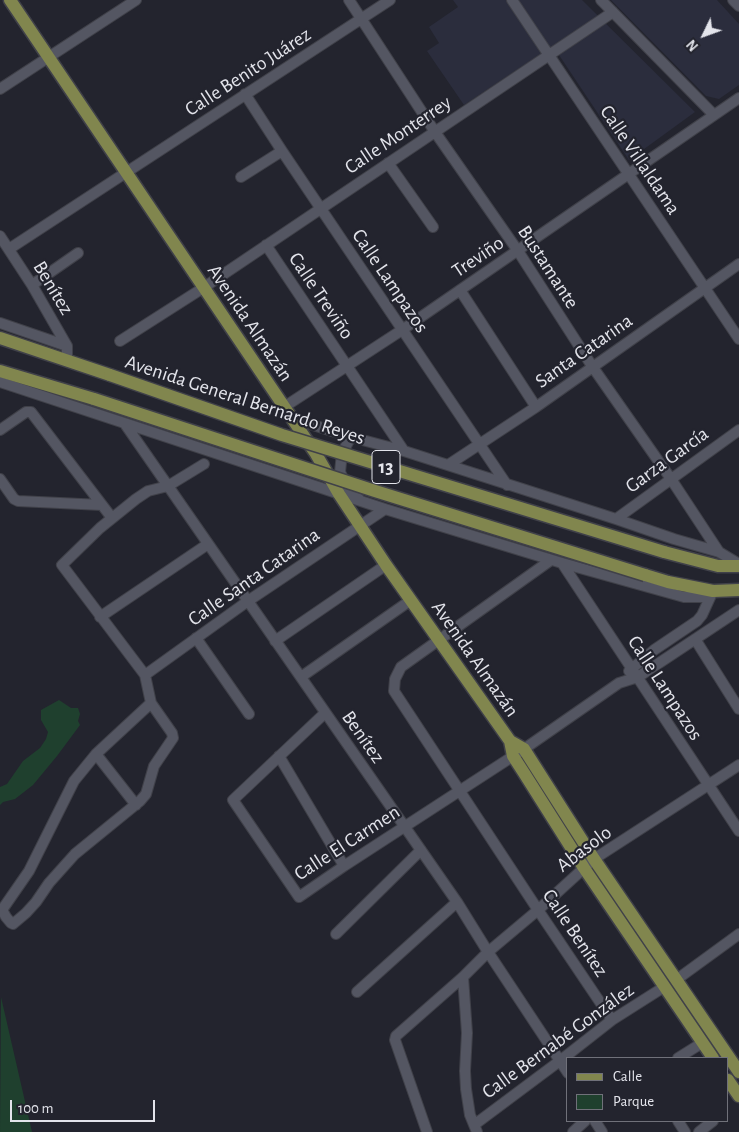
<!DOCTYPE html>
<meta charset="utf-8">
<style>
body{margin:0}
#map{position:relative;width:739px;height:1132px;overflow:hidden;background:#23242e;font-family:"Alegreya Sans",sans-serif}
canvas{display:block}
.legend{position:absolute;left:566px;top:1057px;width:162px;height:65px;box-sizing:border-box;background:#23242e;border:1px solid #70717a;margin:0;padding:6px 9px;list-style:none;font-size:15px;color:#e3e4eb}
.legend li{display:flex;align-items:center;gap:10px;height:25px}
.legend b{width:25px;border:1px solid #70717a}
.north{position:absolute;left:679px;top:10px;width:50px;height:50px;-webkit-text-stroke:4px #23242e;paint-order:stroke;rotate:228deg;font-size:14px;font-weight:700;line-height:20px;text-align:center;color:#e3e4eb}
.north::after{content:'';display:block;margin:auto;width:18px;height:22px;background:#e3e4eb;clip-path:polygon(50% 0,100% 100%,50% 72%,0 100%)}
.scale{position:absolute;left:10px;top:1100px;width:145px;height:22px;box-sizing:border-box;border:2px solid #e3e4eb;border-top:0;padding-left:6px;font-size:15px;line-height:18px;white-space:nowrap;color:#e3e4eb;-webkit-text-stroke:4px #23242e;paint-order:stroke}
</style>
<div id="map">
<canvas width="739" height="1132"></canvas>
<ul class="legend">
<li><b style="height:6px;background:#81864e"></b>Calle</li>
<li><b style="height:14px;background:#1f402e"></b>Parque</li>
</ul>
<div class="north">N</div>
<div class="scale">100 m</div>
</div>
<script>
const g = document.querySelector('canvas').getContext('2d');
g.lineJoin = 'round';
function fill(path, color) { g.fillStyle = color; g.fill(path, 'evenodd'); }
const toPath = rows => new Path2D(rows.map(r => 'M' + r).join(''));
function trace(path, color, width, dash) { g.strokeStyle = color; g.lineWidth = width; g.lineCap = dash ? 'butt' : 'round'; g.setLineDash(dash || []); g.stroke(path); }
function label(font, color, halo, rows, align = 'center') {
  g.font = font + ' "Alegreya Sans",sans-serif'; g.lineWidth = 4.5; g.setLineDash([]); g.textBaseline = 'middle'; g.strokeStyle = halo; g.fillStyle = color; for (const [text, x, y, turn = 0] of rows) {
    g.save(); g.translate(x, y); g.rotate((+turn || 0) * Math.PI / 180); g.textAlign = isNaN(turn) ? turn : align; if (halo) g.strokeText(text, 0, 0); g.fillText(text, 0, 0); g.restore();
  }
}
fill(toPath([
 [453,0,582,0,695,112,629,160,553,46,464,105,427,51,439,43,429,27,458,7],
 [611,0,717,0,739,24,739,85,719,99,706,96]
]), '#2b2d3d');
fill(toPath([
 [59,700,71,708,78,708,80,714,78,721,80,725,57,756,33,785,15,799,3,802,0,805,0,787,7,784,23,761,40,748,46,739,48,732,41,720,41,710],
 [1,997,32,1132,0,1132]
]), '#1f402e');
const minor = toPath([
 [349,0,435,132,518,251,592,366,671,479,719,552],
 [512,0,739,339],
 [601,0,714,115],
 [733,0,739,6],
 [0,89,136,0],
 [245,94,282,151,507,485],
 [388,163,433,227],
 [241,177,282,151],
 [0,236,32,285,67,346,67,361],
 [266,245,404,451],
 [9,249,390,0],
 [32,285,78,253],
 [460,290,536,407],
 [0,323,67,346],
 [120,341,203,288,613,12],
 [0,382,385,509,562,563,684,597,701,597,710,590],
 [284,407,402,330,739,98],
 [291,418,351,437,404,451,616,519,674,539,719,552,739,564],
 [125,424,457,902,488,952,568,1073],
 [0,430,26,412,31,412,112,518],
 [351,437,342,453,340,472,348,489,359,499],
 [448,465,536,407,739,264],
 [0,479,14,499,18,501,102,505],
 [616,519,739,430],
 [551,560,401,667,395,679,394,691,538,910,612,1020],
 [562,563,739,831],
 [100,617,208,544],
 [196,638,249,714],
 [695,639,739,709],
 [275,641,386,565],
 [629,671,654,650,697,621,702,615,713,591],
 [145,675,248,601,385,509],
 [301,677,411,600],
 [151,703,96,754,74,781,29,871,2,910,6,917,11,923,13,924,26,913,36,902,49,883,75,854,140,801,146,794,154,766,173,738,172,733,151,703,145,675,62,565,100,528,136,499,148,491,168,486,204,464],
 [325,713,233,800,299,897,344,866,524,749,619,683,638,677,739,610],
 [96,754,136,805],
 [279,756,344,866],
 [336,934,421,850],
 [463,977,467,1033,465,1071,466,1089,470,1115,477,1132],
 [676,980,739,934],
 [357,992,457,902],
 [678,1058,702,1043],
 [595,1121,602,1132],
 [678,1121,685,1132],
 [474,1125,561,1060,612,1020,664,987],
 [427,1132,395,1040,396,1036,463,977,488,952,538,910,594,859,739,765],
 [573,1132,585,1121],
 [699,1132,713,1121]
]);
const major = toPath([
 [10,0,316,454,339,494,386,565,510,741,524,749,594,859,739,1072],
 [0,338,110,375],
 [0,371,94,399],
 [664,552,718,566,739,566],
 [645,575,668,582,713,591,739,590],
 [510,741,513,756,524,773,584,868,713,1058],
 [728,1080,739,1096]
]);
trace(minor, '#404149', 12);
trace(major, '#404149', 15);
trace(minor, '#545662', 10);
trace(major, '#81864e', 12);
const majorBridge = toPath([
 [110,375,282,435,664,552],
 [94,399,375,491,645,575]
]);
trace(majorBridge, '#404149', 15, []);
trace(majorBridge, '#81864e', 12);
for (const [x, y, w] of [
 [386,467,28]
]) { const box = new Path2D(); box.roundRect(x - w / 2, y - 16.5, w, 33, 4); g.fillStyle = '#23242e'; g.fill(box); trace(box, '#e3e4eb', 1); }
label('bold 19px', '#e3e4eb', null, [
 ["13",386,467]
]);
label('20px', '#e3e4eb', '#23242e', [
 ["Calle Benito Juárez",248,72,-33],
 ["Calle Monterrey",398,135,-34],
 ["Calle Villaldama",640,160,56],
 ["Treviño",478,257,-34],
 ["Bustamante",548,267,57],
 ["Calle Lampazos",390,281,56],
 ["Benítez",53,288,59],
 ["Calle Treviño",321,296,56],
 ["Avenida Almazán",250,323,56],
 ["Santa Catarina",584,351,-35],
 ["Avenida General Bernardo Reyes",245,400,18],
 ["Garza García",667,460,-36],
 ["Calle Santa Catarina",254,577,-35],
 ["Avenida Almazán",475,659,55],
 ["Calle Lampazos",665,688,57],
 ["Benítez",363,737,55],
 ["Calle El Carmen",347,843,-33],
 ["Abasolo",584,849,-37],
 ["Calle Benítez",575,933,56],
 ["Calle Bernabé González",558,1041,-36]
]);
</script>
